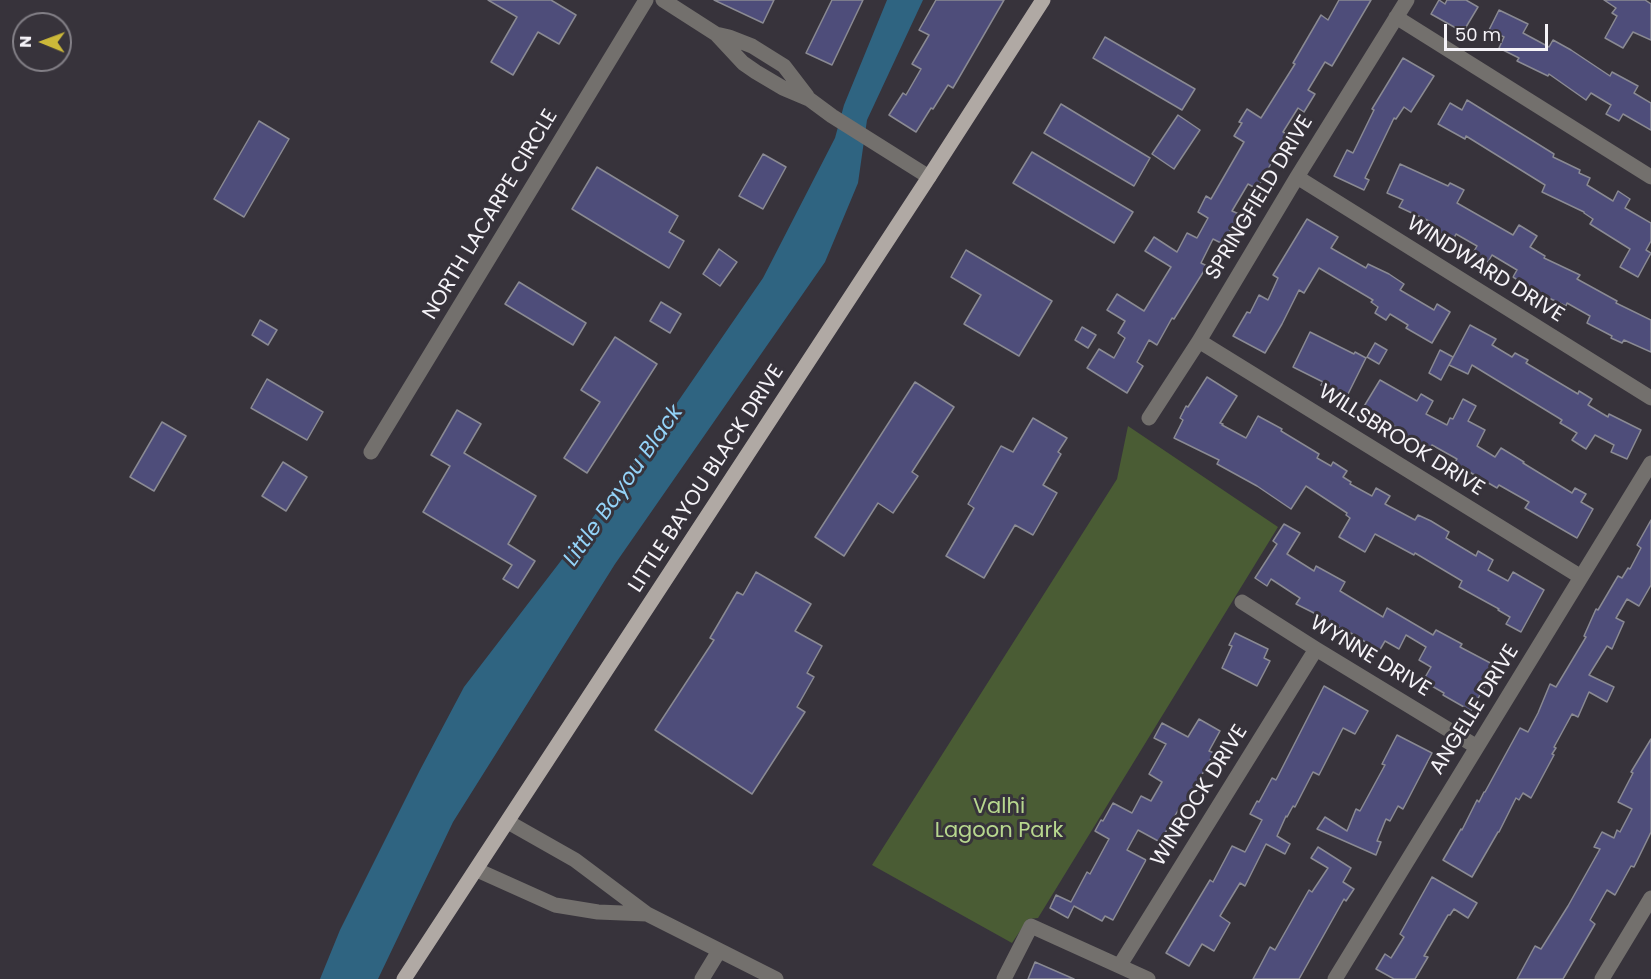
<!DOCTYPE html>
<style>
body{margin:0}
#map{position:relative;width:1651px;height:979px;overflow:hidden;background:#37333b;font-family:Poppins,sans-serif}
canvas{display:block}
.north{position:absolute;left:12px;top:12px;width:60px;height:60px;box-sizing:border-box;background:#37333b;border:2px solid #838087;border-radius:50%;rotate:271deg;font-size:16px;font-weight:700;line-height:24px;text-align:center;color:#f5f3f8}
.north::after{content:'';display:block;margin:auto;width:21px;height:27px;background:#ccb939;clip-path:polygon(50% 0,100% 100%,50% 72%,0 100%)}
.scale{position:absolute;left:1444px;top:24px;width:104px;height:27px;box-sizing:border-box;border:3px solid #f5f3f8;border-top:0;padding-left:8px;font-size:18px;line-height:21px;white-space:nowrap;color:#f5f3f8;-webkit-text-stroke:4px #37333b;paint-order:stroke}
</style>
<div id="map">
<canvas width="1651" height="979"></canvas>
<div class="north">N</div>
<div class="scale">50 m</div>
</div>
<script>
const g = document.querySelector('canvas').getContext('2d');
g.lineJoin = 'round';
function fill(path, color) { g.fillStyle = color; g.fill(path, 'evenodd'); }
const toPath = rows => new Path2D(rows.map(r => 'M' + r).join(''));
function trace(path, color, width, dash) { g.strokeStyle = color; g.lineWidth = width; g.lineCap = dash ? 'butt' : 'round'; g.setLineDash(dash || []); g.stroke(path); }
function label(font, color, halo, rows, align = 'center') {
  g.font = font + ' Poppins,sans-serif'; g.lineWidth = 6; g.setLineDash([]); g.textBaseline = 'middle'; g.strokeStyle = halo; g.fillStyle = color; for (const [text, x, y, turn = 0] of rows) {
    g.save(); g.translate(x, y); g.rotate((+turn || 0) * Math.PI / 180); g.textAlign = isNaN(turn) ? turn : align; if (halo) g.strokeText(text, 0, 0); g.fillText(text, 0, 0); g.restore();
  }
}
fill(toPath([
 [1128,426,1278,527,1038,918,1028,919,1012,943,872,865,1117,479]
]), '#4a5c34');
fill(toPath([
 [887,0,923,0,867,120,858,183,825,262,615,564,453,822,378,979,320,979,340,930,420,770,464,687,560,562,670,413,763,278,835,138,844,105]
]), '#2f6481');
const building = toPath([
 [488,0,551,0,576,15,559,44,538,32,513,75,491,62,517,17,488,0],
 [714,0,774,0,763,23,714,0],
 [832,0,863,0,832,65,806,53,832,0],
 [936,0,1004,0,953,88,948,85,933,109,931,108,916,132,889,115,903,93,906,95,921,69,912,64,929,35,919,30,936,0],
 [1339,0,1371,0,1332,66,1325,62,1308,90,1315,94,1304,112,1298,108,1283,132,1290,136,1275,161,1273,160,1257,189,1248,184,1232,211,1239,214,1223,244,1213,239,1201,263,1207,266,1174,319,1172,318,1157,345,1149,340,1137,362,1143,366,1127,393,1087,368,1099,349,1114,358,1125,338,1118,333,1125,321,1107,310,1117,294,1144,311,1171,267,1145,251,1154,237,1177,252,1187,233,1197,238,1208,218,1198,212,1206,196,1211,199,1244,142,1234,136,1242,123,1239,122,1247,109,1261,118,1295,64,1293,63,1321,15,1328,20,1339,0],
 [1439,0,1445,4,1447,0,1466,0,1478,7,1463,32,1431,14,1439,0],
 [1604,0,1645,0,1651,4,1651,40,1633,32,1623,48,1605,38,1617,16,1612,13,1616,8,1604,0],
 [1499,10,1528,24,1523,33,1549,47,1553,40,1571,50,1610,76,1612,72,1638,86,1634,93,1651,103,1651,130,1623,114,1619,121,1606,114,1611,105,1591,93,1586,100,1549,74,1548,76,1517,61,1519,58,1499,48,1504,37,1489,30,1499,10],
 [1105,37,1195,89,1182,110,1093,58,1105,37],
 [1403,58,1434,76,1411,112,1404,107,1396,119,1394,118,1365,178,1369,180,1364,190,1334,176,1347,150,1353,153,1374,110,1372,109,1403,58],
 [1467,100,1554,154,1553,157,1580,170,1579,173,1590,178,1587,185,1613,201,1618,191,1630,199,1625,208,1651,223,1651,241,1646,250,1651,253,1638,277,1620,267,1630,249,1590,224,1593,219,1584,213,1584,212,1542,192,1545,185,1466,136,1465,139,1438,124,1450,103,1462,110,1467,100],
 [1061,104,1150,158,1134,186,1044,133,1061,104],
 [1178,115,1200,130,1174,169,1152,154,1178,115],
 [259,121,289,139,244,217,214,199,259,121],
 [1032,152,1133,212,1114,243,1013,183,1032,152],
 [763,154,786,167,763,209,739,196,763,154],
 [1400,164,1448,186,1450,183,1464,190,1457,203,1513,235,1519,225,1537,236,1530,247,1545,256,1544,258,1580,275,1577,279,1617,301,1616,303,1651,320,1651,352,1624,340,1622,343,1611,338,1612,336,1587,323,1590,316,1567,303,1566,306,1538,293,1513,277,1517,270,1492,255,1488,262,1473,253,1477,246,1456,234,1453,240,1426,225,1429,221,1399,207,1403,200,1387,193,1400,164],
 [597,167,678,216,669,232,684,241,669,268,572,209,597,167],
 [1307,219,1338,237,1331,248,1366,268,1368,264,1389,274,1404,284,1400,290,1434,310,1437,304,1450,312,1432,343,1406,328,1408,325,1390,314,1386,320,1375,313,1378,307,1371,302,1373,300,1319,268,1304,293,1299,290,1282,324,1265,353,1233,336,1247,312,1250,313,1259,295,1268,300,1278,278,1273,275,1307,219],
 [719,249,737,262,720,286,703,274,719,249],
 [966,250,1052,301,1019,356,964,324,981,295,951,277,966,250],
 [519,282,586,323,573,345,505,304,519,282],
 [661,302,681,314,670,333,650,321,661,302],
 [260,320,277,330,268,345,252,335,260,320],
 [1470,325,1496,339,1492,345,1512,357,1515,353,1528,360,1526,363,1578,394,1579,391,1592,399,1588,405,1608,417,1609,414,1641,430,1627,459,1611,452,1614,445,1595,435,1586,449,1572,440,1577,433,1560,423,1562,420,1472,365,1468,374,1449,365,1470,325],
 [1082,327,1096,335,1088,348,1075,340,1082,327],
 [1310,332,1354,354,1355,352,1366,358,1346,398,1321,385,1323,382,1293,367,1310,332],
 [615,337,657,364,587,473,564,458,600,402,581,390,615,337],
 [1375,343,1387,350,1379,364,1367,357,1375,343],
 [1440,350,1453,357,1441,380,1429,373,1440,350],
 [1207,377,1237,396,1220,423,1223,424,1222,425,1246,438,1258,416,1282,429,1281,431,1319,454,1317,458,1331,466,1333,462,1347,471,1343,477,1351,482,1350,484,1372,496,1376,488,1390,496,1385,504,1415,520,1418,515,1431,521,1449,532,1446,538,1476,556,1478,551,1493,560,1488,570,1508,581,1513,572,1544,590,1521,632,1506,624,1510,617,1498,610,1499,609,1459,587,1462,581,1415,553,1414,555,1375,534,1365,552,1339,537,1350,518,1346,515,1347,513,1306,486,1291,509,1257,486,1217,464,1219,460,1174,438,1183,420,1180,418,1186,406,1188,407,1207,377],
 [267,379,323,412,307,440,251,408,267,379],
 [1380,380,1417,401,1421,394,1433,401,1426,414,1447,425,1450,418,1453,419,1463,399,1476,406,1468,421,1485,430,1477,446,1495,457,1501,448,1524,462,1523,463,1572,493,1575,488,1586,494,1581,502,1593,509,1577,538,1525,508,1529,502,1499,485,1497,488,1454,463,1457,459,1432,445,1430,448,1400,432,1401,430,1363,408,1380,380],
 [915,382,954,407,912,472,918,476,893,513,878,503,844,556,815,537,915,382],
 [457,410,481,424,464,453,536,496,508,544,535,561,518,588,503,579,512,565,423,512,450,466,431,455,457,410],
 [1033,418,1067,438,1058,452,1061,454,1043,485,1057,493,1033,535,1015,525,984,578,946,556,974,508,968,504,1001,446,1013,452,1033,418],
 [162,422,186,436,154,491,130,477,162,422],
 [283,462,307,477,286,511,262,496,283,462],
 [1651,520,1651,585,1639,606,1627,599,1616,618,1624,622,1612,649,1607,646,1589,675,1614,687,1607,702,1589,692,1578,717,1572,714,1554,747,1556,748,1552,754,1554,755,1531,798,1523,793,1519,800,1516,798,1499,832,1498,832,1472,877,1443,860,1461,829,1462,830,1477,800,1479,802,1484,792,1485,792,1520,728,1528,732,1538,713,1550,684,1556,687,1586,637,1584,636,1596,609,1598,610,1618,576,1622,578,1628,568,1630,569,1641,548,1637,545,1651,520],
 [1284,524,1300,533,1287,554,1314,571,1316,566,1345,582,1340,591,1383,617,1387,608,1433,635,1436,630,1462,644,1460,647,1496,666,1471,711,1443,695,1444,693,1423,681,1431,667,1419,660,1426,647,1406,635,1399,649,1385,641,1378,653,1366,646,1367,643,1344,629,1344,631,1312,612,1296,604,1300,598,1271,579,1267,586,1255,578,1277,544,1273,541,1284,524],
 [756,572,811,604,795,631,822,646,807,673,814,677,797,707,805,712,752,794,655,730,714,640,710,638,737,592,743,595,756,572],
 [1235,633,1268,649,1264,658,1270,661,1257,686,1222,668,1232,646,1229,645,1235,633],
 [1324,686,1368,711,1355,734,1343,728,1319,775,1313,772,1295,807,1293,806,1287,817,1286,816,1277,836,1290,844,1285,854,1266,844,1245,886,1240,883,1220,916,1230,923,1214,951,1202,944,1189,966,1166,953,1210,880,1213,882,1232,846,1245,852,1262,820,1250,814,1257,801,1259,802,1272,778,1276,780,1324,686],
 [1199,719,1220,731,1209,751,1214,753,1183,809,1180,807,1160,842,1138,830,1127,850,1146,860,1113,920,1105,916,1102,921,1074,906,1068,918,1050,908,1056,895,1071,902,1087,872,1090,874,1109,839,1095,831,1101,820,1103,821,1113,803,1132,813,1141,796,1151,801,1162,782,1149,774,1166,744,1154,738,1162,723,1188,737,1199,719],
 [1397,735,1432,753,1403,809,1398,806,1390,821,1386,819,1377,841,1381,842,1376,855,1317,829,1325,817,1347,831,1356,809,1360,811,1385,765,1382,764,1397,735],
 [1651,739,1651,832,1634,867,1631,866,1615,895,1607,890,1590,920,1595,924,1563,979,1517,979,1535,946,1541,949,1568,906,1600,849,1594,847,1602,832,1614,838,1617,830,1620,832,1632,809,1618,802,1633,773,1631,772,1651,739],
 [1318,847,1351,868,1343,882,1354,889,1346,901,1344,899,1299,979,1253,979,1270,947,1275,950,1309,890,1312,892,1328,868,1311,858,1318,847],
 [1432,877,1477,903,1468,918,1454,909,1450,915,1448,915,1424,956,1428,957,1415,979,1394,979,1376,969,1385,954,1391,958,1404,937,1400,934,1432,877],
 [1035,962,1074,979,1028,979,1035,962]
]);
fill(building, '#4e4d7a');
trace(building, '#8a8a93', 1.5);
trace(toPath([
 [663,0,716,34,729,37,752,46,784,66,807,96],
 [1396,17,1651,177],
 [716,34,743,63,756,72,783,88,809,99,832,116,929,177],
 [1297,177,1651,398],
 [1199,341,1581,577],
 [1149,418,1199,341,1297,177,1407,0],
 [371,452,646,0],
 [1242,602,1316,649,1477,747],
 [508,822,575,860,647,914,776,979],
 [477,870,555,905,598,912,647,914],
 [1120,965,1316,649],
 [702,979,719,951],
 [1004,979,1031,926,1148,979],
 [1335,979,1651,463],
 [1602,979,1651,898]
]), '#73706d', 15);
trace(toPath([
 [404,979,929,177,1043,0]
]), '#b0a9a4', 15);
label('21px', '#f5f3f8', '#37333b', [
 ["SPRINGFIELD DRIVE",1260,198,-59],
 ["NORTH LACARPE CIRCLE",491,215,-59],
 ["WINDWARD DRIVE",1485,270,32],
 ["WILLSBROOK DRIVE",1401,441,32],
 ["LITTLE BAYOU BLACK DRIVE",707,479,-57],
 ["WYNNE DRIVE",1370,657,31],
 ["ANGELLE DRIVE",1475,710,-58],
 ["WINROCK DRIVE",1200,796,-58]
]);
label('21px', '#b7d78e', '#37333b', [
 ["Valhi",999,808],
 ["Lagoon Park",999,832]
]);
label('italic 22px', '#94d3f8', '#37333b', [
 ["Little Bayou Black",624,486,-55]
]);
</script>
